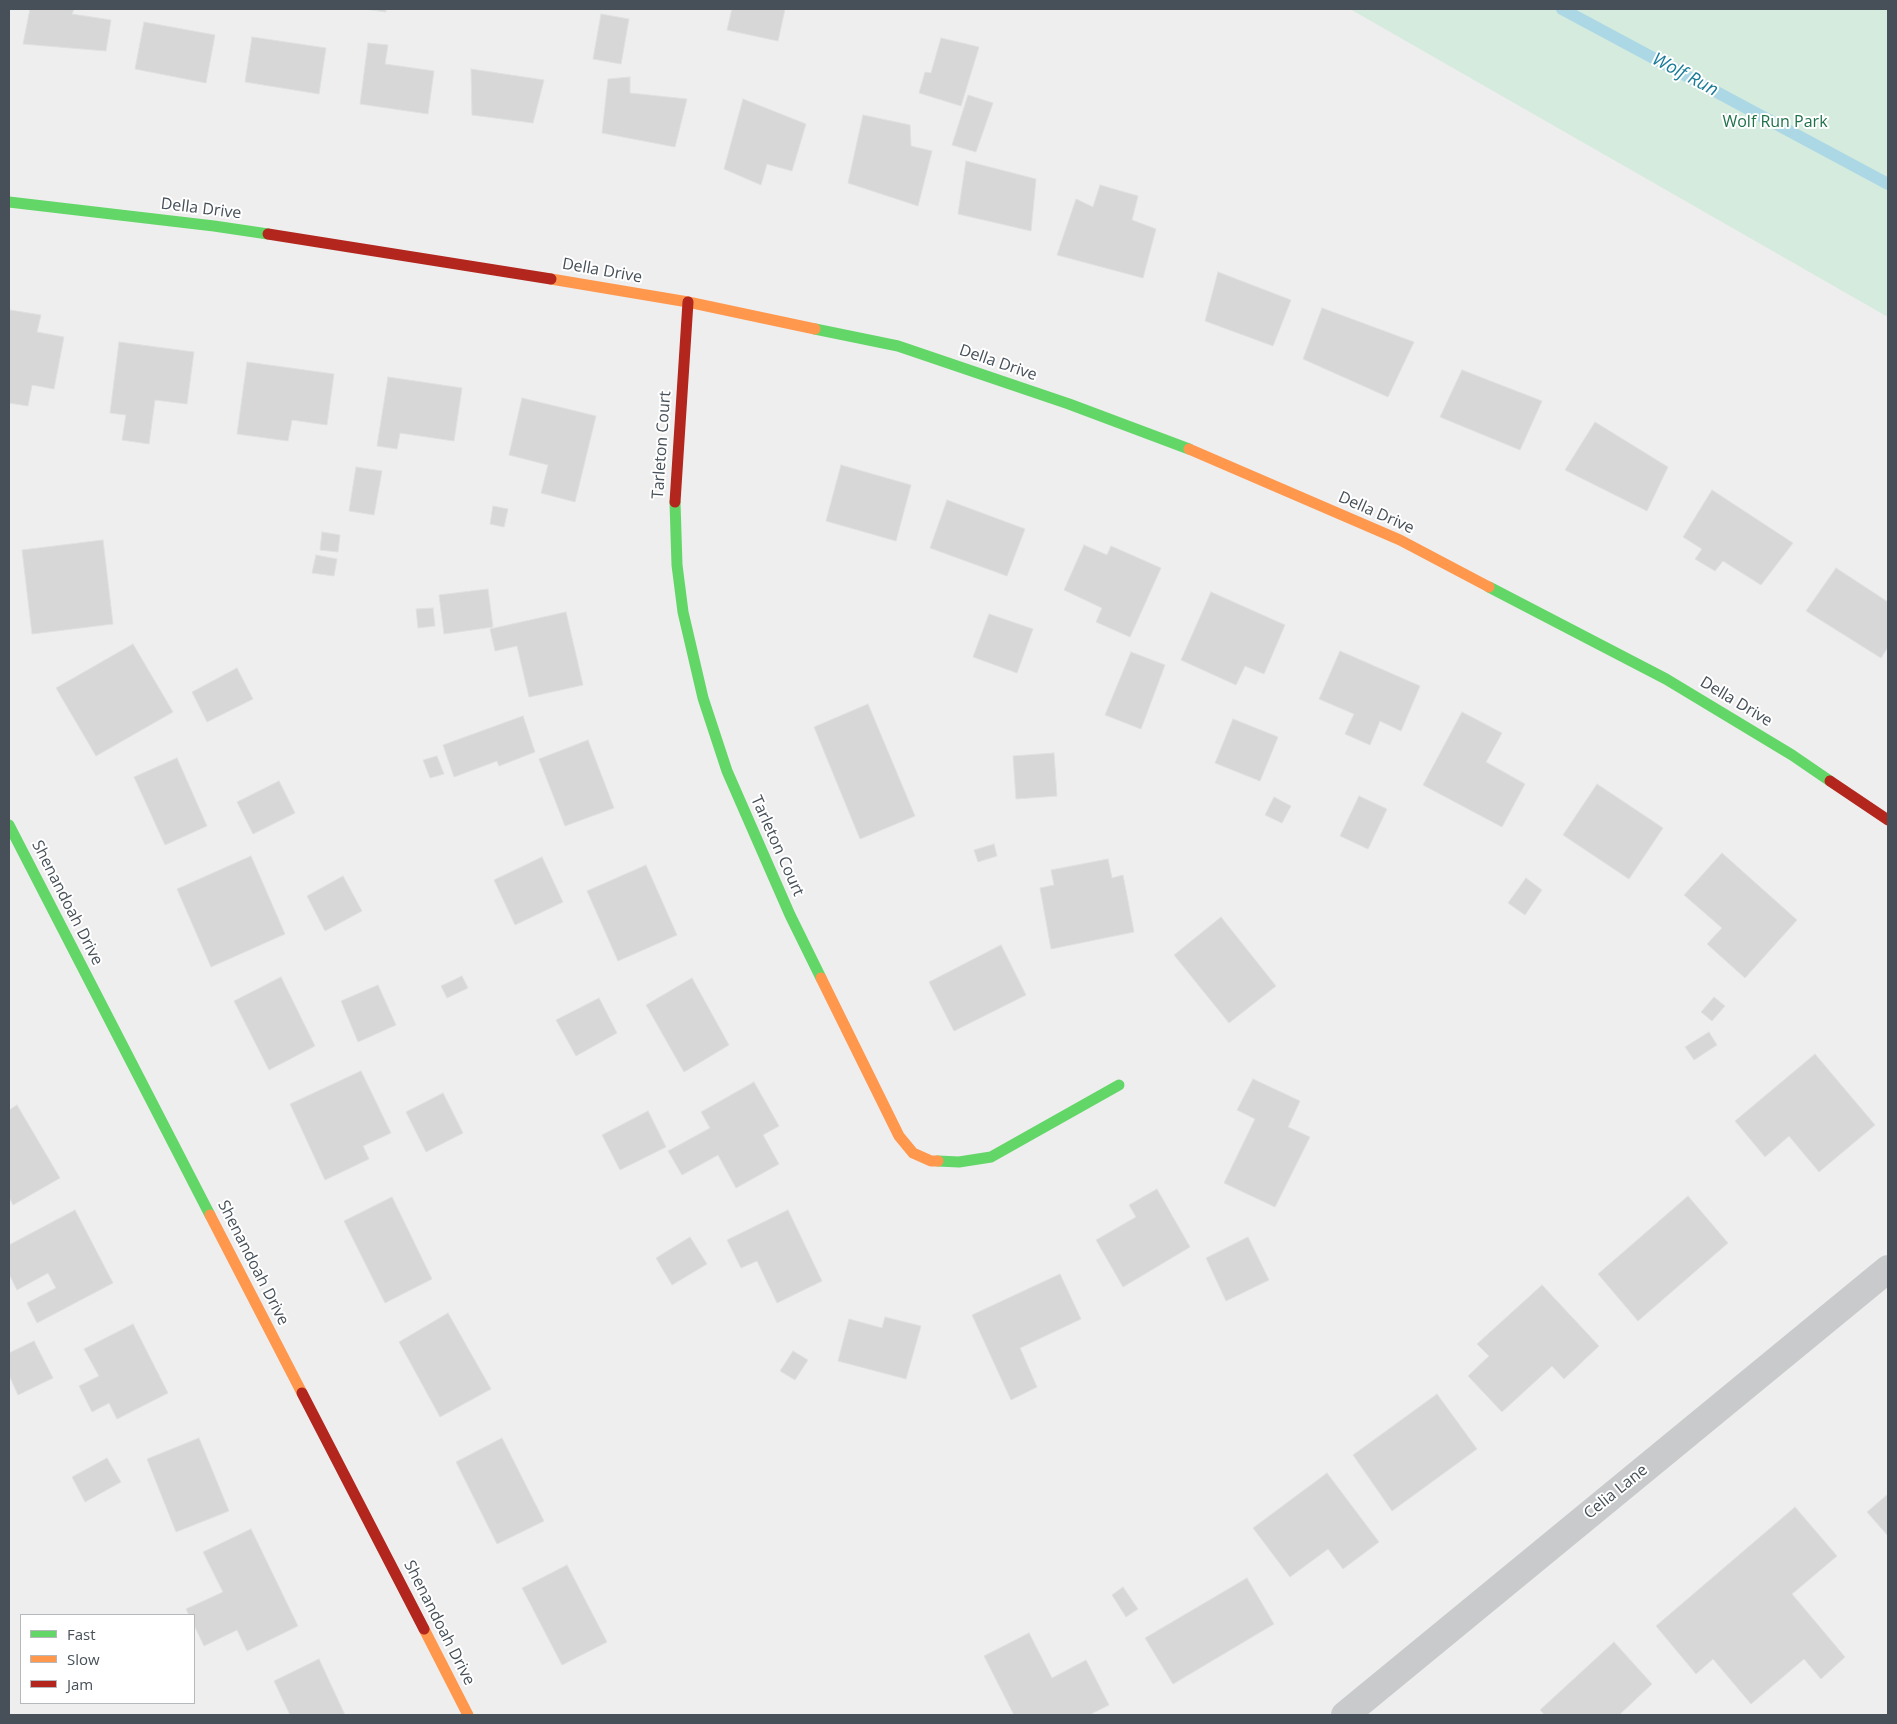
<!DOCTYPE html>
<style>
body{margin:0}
#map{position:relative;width:1897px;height:1724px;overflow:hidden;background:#eee;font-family:"Open Sans",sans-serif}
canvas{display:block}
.frame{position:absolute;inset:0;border:10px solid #475058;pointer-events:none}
.legend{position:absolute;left:20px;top:1614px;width:175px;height:90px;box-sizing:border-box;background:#fff;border:1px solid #b5b9bc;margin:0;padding:6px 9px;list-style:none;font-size:15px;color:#475058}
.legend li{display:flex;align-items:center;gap:10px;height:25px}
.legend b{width:25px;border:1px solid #b5b9bc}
</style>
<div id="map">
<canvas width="1897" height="1724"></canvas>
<div class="frame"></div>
<ul class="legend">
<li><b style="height:6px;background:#63d668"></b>Fast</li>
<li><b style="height:6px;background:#ff974d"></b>Slow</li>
<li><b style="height:6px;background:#b3261e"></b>Jam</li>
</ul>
</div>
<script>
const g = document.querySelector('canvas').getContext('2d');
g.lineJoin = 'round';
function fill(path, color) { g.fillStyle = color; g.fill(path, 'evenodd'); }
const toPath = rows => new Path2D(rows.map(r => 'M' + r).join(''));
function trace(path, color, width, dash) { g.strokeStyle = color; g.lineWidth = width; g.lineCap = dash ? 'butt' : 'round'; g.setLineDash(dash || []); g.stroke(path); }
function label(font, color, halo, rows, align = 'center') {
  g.font = font + ' "Open Sans",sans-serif'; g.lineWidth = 4; g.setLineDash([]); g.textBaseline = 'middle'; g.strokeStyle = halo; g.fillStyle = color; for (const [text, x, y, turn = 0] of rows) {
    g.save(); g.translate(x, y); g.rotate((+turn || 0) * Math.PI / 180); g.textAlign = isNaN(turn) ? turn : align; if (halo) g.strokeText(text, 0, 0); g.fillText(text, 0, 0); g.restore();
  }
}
fill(toPath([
 [1350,9,1888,9,1888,317]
]), '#d4ebde');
trace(toPath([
 [1562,9,1888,184]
]), '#acd8e6', 12);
const building = toPath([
 [30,9,74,9,72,14,111,20,106,51,23,44,30,9],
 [365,9,386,9,386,12,365,9],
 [732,9,785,9,778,41,727,30,732,9],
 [601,14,629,19,621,64,593,59,601,14],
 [144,22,215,35,206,83,135,69,144,22],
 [252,37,326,48,319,94,245,82,252,37],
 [941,38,979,47,961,106,919,93,925,72,931,73,941,38],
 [368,43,388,45,385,64,434,71,428,114,360,104,368,43],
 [471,69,544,80,533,123,472,115,471,69],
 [630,77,630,93,687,99,675,147,602,133,608,79,630,77],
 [968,95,993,103,976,152,952,145,968,95],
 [743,99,806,124,792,171,767,164,761,185,724,169,743,99],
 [863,115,910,125,911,146,932,151,918,206,848,183,863,115],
 [966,161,1036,179,1031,231,958,214,966,161],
 [1100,185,1138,196,1132,220,1156,229,1143,278,1057,255,1076,199,1093,207,1100,185],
 [1218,272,1291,300,1273,346,1205,321,1218,272],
 [1322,308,1414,342,1388,397,1303,359,1322,308],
 [10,310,41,315,37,332,64,337,54,389,32,385,28,406,9,403,9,319,10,310],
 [119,342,194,352,187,404,155,400,149,444,122,440,126,415,110,413,119,342],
 [247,362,334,374,327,425,292,420,288,441,237,434,247,362],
 [1462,370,1542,401,1520,450,1440,417,1462,370],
 [388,377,462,388,454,441,400,433,397,449,377,446,388,377],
 [522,398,596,416,575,502,541,493,548,465,509,455,522,398],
 [1595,422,1668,467,1647,511,1565,470,1595,422],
 [841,465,911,485,896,541,826,521,841,465],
 [356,467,382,471,374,515,349,511,356,467],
 [1712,490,1793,543,1761,585,1723,561,1715,571,1695,559,1702,549,1683,537,1712,490],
 [947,500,1025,529,1007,576,930,548,947,500],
 [493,506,508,509,504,527,490,524,493,506],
 [322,532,340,535,338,552,320,550,322,532],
 [103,540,113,624,32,634,22,550,103,540],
 [1084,545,1107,555,1111,546,1161,568,1130,637,1096,622,1102,608,1064,590,1084,545],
 [316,555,337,559,334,576,312,573,316,555],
 [1836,568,1888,602,1888,647,1881,658,1806,611,1836,568],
 [488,589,493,627,444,634,439,595,488,589],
 [1211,592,1285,625,1264,674,1245,666,1236,685,1181,660,1211,592],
 [433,608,435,626,418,628,416,609,433,608],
 [566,612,583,685,529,697,517,646,495,651,490,629,566,612],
 [989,614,1033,629,1017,673,973,657,989,614],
 [133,644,173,712,96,756,56,688,133,644],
 [1340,651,1420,686,1401,731,1380,721,1370,745,1345,734,1354,714,1319,699,1340,651],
 [1131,652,1165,665,1141,729,1105,715,1131,652],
 [237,668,253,699,207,722,192,692,237,668],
 [868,704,915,816,860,839,814,727,868,704],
 [1462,712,1502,733,1486,762,1525,784,1502,827,1423,785,1462,712],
 [523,716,535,752,499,766,497,761,454,777,443,745,523,716],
 [1233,719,1278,737,1260,781,1215,763,1233,719],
 [588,740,614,808,565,826,539,759,588,740],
 [1054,753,1057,796,1016,799,1013,756,1054,753],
 [437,756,444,774,430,778,423,760,437,756],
 [177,758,207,826,165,845,134,777,177,758],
 [279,781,295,813,253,834,237,802,279,781],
 [1597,784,1663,828,1629,879,1563,835,1597,784],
 [1359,796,1387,809,1368,849,1340,836,1359,796],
 [1274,797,1291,806,1282,823,1265,815,1274,797],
 [994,844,997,856,978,862,974,850,994,844],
 [1722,853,1797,920,1745,978,1707,944,1722,928,1684,895,1722,853],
 [251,856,285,934,211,967,177,889,251,856],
 [542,857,563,902,515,925,494,880,542,857],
 [1108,859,1112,878,1123,875,1134,932,1051,949,1040,888,1054,885,1051,870,1108,859],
 [646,865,677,935,618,961,587,891,646,865],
 [343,876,362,911,325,931,307,896,343,876],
 [1526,878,1542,890,1525,915,1508,903,1526,878],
 [1221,917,1276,986,1229,1023,1174,955,1221,917],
 [1001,945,1026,995,954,1031,929,982,1001,945],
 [462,976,468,988,447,998,441,986,462,976],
 [281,977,315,1046,269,1070,234,1001,281,977],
 [692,978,729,1045,684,1072,646,1005,692,978],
 [378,985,396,1025,358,1042,341,1001,378,985],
 [1714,997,1725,1006,1712,1021,1701,1012,1714,997],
 [599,998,617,1033,576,1056,556,1020,599,998],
 [1709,1032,1717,1045,1694,1060,1685,1047,1709,1032],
 [1815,1054,1875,1125,1819,1172,1789,1136,1765,1157,1735,1121,1815,1054],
 [361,1071,391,1133,363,1146,369,1159,325,1180,290,1104,361,1071],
 [1253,1079,1300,1101,1288,1127,1310,1137,1275,1207,1224,1183,1255,1119,1237,1110,1253,1079],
 [754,1082,779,1126,763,1135,779,1164,736,1188,718,1155,682,1175,668,1151,710,1128,701,1112,754,1082],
 [443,1093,463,1133,426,1152,406,1112,443,1093],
 [17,1105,60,1178,13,1205,9,1197,9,1110,17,1105],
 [648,1111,666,1147,620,1170,602,1135,648,1111],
 [1157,1189,1190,1247,1123,1287,1096,1240,1136,1217,1129,1205,1157,1189],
 [1688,1196,1728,1243,1638,1321,1598,1274,1688,1196],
 [392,1197,432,1279,385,1303,344,1221,392,1197],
 [75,1210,113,1283,37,1323,27,1303,56,1288,48,1273,17,1290,9,1274,9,1245,75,1210],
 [788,1210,822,1281,777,1303,757,1261,741,1268,727,1240,788,1210],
 [690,1237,707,1264,672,1285,656,1258,690,1237],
 [1248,1237,1269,1280,1226,1301,1206,1258,1248,1237],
 [1060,1274,1081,1319,1020,1348,1037,1387,1011,1400,972,1315,1060,1274],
 [1542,1285,1599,1346,1564,1379,1552,1366,1502,1412,1468,1376,1489,1356,1477,1344,1542,1285],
 [448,1313,491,1389,440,1417,399,1342,448,1313],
 [885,1317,921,1326,906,1379,838,1361,849,1319,882,1328,885,1317],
 [133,1324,168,1393,117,1419,109,1403,92,1412,79,1386,99,1376,84,1349,133,1324],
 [34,1341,53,1378,18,1395,9,1375,9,1353,34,1341],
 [793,1351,808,1360,795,1380,780,1371,793,1351],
 [1437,1394,1477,1449,1392,1511,1353,1455,1437,1394],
 [199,1438,229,1511,176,1532,147,1459,199,1438],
 [502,1438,544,1521,497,1544,456,1462,502,1438],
 [107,1458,121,1482,85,1502,72,1477,107,1458],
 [1327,1473,1379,1542,1343,1569,1328,1549,1290,1577,1253,1528,1327,1473],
 [1888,1494,1888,1536,1867,1512,1888,1494],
 [1795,1507,1837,1556,1792,1594,1845,1657,1821,1679,1804,1659,1751,1704,1713,1659,1696,1674,1656,1626,1795,1507],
 [251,1529,298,1626,247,1651,237,1630,204,1646,194,1625,194,1615,189,1615,186,1609,223,1592,203,1552,251,1529],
 [567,1565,607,1642,562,1665,522,1588,567,1565],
 [1247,1578,1274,1624,1173,1684,1145,1638,1247,1578],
 [1123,1587,1138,1609,1126,1617,1112,1595,1123,1587],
 [1029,1633,1052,1678,1086,1660,1109,1705,1089,1715,1014,1715,984,1656,1029,1633],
 [1614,1642,1652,1684,1619,1715,1545,1715,1540,1710,1614,1642],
 [319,1659,345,1715,290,1715,274,1681,319,1659]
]);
fill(building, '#d7d7d8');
trace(building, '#dfe0e1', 1);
trace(toPath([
 [1345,1715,1888,1269]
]), '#c8cacc', 28);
trace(toPath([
 [9,202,214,226,268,234],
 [815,329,898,346,1069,404,1189,449],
 [675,502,677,565,683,612,703,698,727,771,790,915,821,978],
 [1489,587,1666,679,1792,755,1830,781],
 [9,825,210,1215],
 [938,1161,959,1162,991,1157,1119,1085]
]), '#63d668', 11);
trace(toPath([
 [551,279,688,302,815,329],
 [1189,449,1400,540,1489,587],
 [821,978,899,1136,913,1153,931,1161,938,1161],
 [210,1215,302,1393],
 [424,1629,468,1715]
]), '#ff974d', 11);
trace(toPath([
 [268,234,551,279],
 [675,502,688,302],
 [1830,781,1888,820],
 [302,1393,424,1629]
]), '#b3261e', 11);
label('16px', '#1f714a', '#fff', [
 ["Wolf Run Park",1775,122]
]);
label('16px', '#475058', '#fff', [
 ["Della Drive",201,209,7],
 ["Della Drive",602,271,10],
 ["Della Drive",998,363,19],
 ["Tarleton Court",662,445,-86],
 ["Della Drive",1376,513,24],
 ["Della Drive",1736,702,31],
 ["Tarleton Court",777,846,66],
 ["Shenandoah Drive",67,903,63],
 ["Shenandoah Drive",253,1263,63],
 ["Celia Lane",1616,1492,-39],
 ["Shenandoah Drive",439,1623,63]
]);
label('italic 18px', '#1a7b98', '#fff', [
 ["Wolf Run",1685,75,28]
]);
</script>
